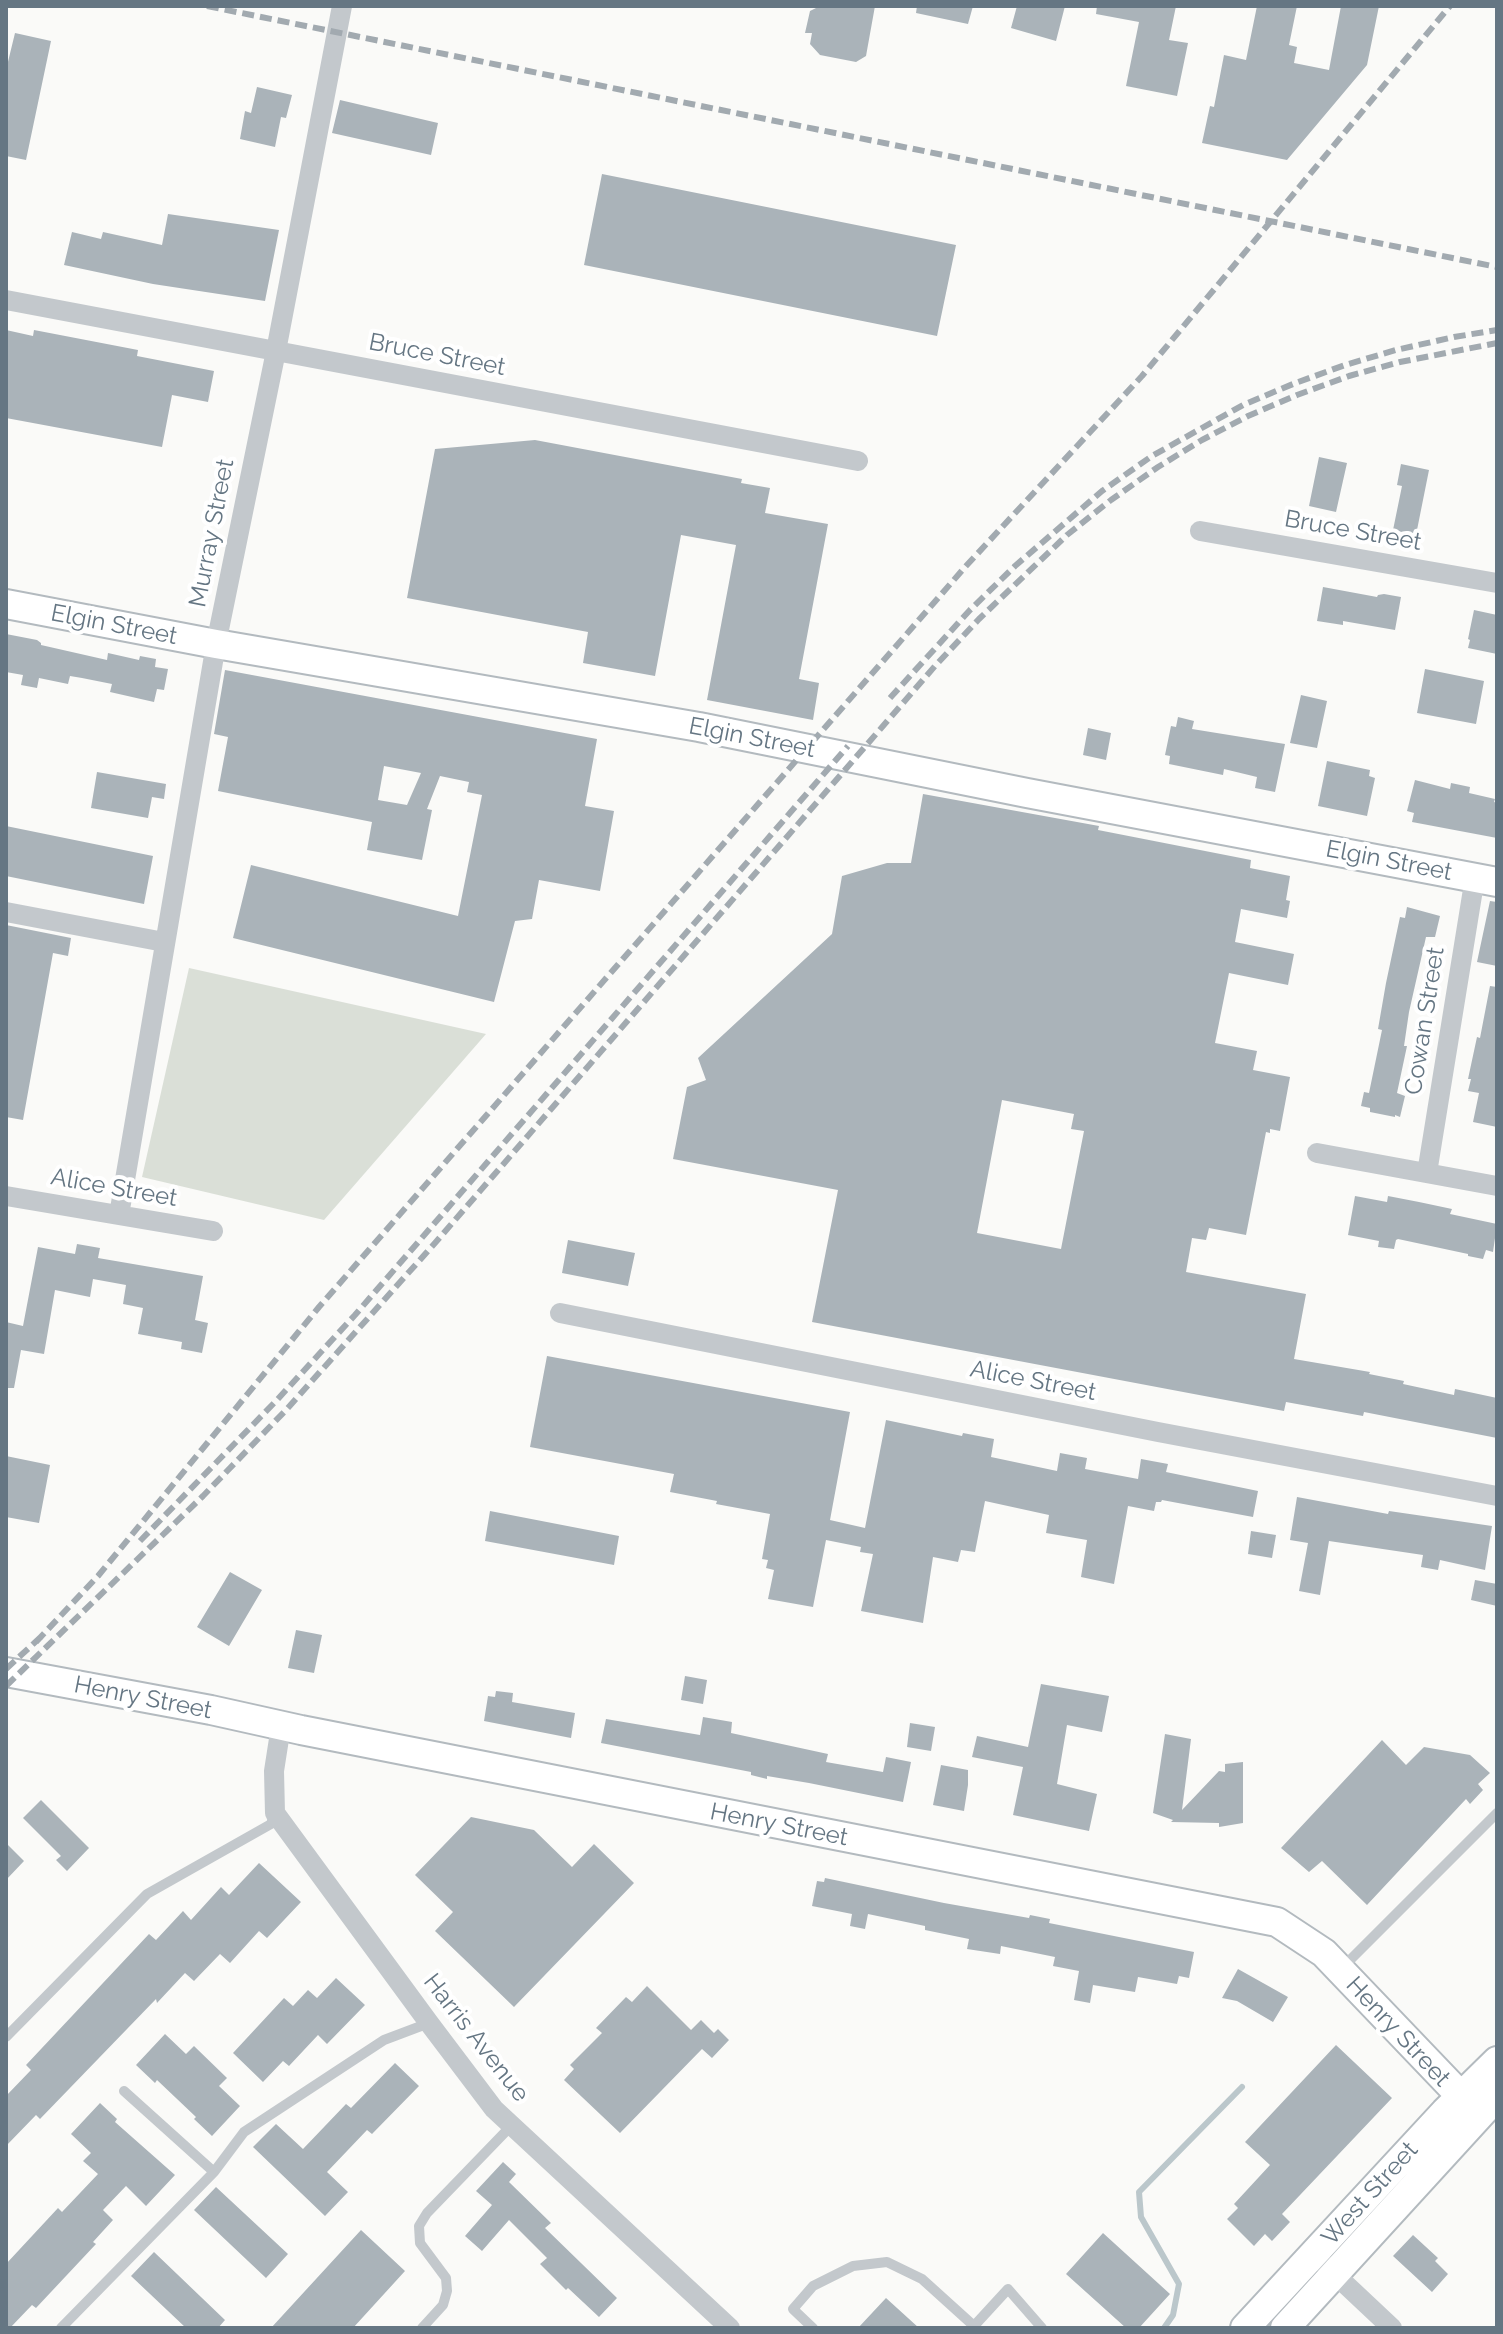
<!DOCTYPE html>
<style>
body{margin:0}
#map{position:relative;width:1503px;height:2334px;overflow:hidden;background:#fafaf8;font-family:Raleway,sans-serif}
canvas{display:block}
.frame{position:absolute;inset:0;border:8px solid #657683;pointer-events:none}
</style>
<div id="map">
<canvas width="1503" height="2334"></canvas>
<div class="frame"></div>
</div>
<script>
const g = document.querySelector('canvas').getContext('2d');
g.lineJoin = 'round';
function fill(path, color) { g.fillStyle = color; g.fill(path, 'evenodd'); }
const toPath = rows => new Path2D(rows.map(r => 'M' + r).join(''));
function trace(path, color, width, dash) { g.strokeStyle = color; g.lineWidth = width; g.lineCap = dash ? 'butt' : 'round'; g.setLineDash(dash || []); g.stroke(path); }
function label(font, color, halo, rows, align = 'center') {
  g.font = font + ' Raleway,sans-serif'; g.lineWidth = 8; g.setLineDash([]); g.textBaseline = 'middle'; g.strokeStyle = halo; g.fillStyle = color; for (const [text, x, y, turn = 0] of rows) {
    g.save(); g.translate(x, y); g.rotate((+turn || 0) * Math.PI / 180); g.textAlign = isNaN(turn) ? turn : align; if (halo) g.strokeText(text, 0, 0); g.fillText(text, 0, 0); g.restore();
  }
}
fill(toPath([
 [189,968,486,1034,324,1220,142,1177]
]), '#dadfd7');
trace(toPath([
 [1164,2328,1173,2315,1179,2284,1141,2217,1139,2192,1242,2087]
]), '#bbc7cb', 6);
fill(toPath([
 [820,6,875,6,866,56,856,62,820,55,810,44,812,33,805,33,810,11],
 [917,6,973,6,968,24,916,13],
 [1017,6,1065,6,1056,41,1011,28],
 [1097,6,1176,6,1169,40,1188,43,1177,96,1126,86,1139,22,1096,14],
 [1257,6,1297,6,1289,45,1297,47,1294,63,1329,70,1341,6,1379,6,1367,65,1287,160,1202,143,1210,106,1214,107,1224,55,1246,60],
 [15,33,51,41,26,160,6,156,6,70],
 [257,87,292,95,286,118,281,117,275,147,240,139,245,111,251,113],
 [340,100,438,123,431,155,332,133],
 [602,174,956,245,937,336,584,265],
 [168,214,279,230,265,301,153,284,64,265,72,232,101,239,103,232,162,245],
 [6,330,33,336,34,330,138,350,137,356,214,371,208,402,172,395,162,447,6,418],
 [535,440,742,479,741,483,770,488,765,513,828,524,799,679,819,683,813,720,707,700,736,545,681,535,655,676,583,663,588,632,407,598,435,449],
 [1319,457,1347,463,1336,512,1309,506],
 [1401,464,1429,470,1416,535,1393,530,1402,486,1397,485],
 [1323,587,1377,597,1378,595,1384,594,1401,597,1395,630,1343,621,1343,625,1317,621],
 [1474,610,1497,615,1497,654,1468,648,1470,640,1468,639],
 [6,634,37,640,41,643,41,645,107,660,108,653,139,660,140,656,156,659,155,667,168,669,164,690,157,689,154,702,110,692,112,684,82,678,70,676,68,684,39,678,37,688,21,685,23,675,6,672],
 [1425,669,1484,681,1476,724,1417,713],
 [225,670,597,739,585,806,614,811,600,891,539,880,532,919,515,921,494,1002,233,938,251,865,458,916,482,795,467,792,469,782,440,776,427,809,432,810,422,860,367,850,372,822,218,791,228,737,214,734],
 [384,766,421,773,407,805,378,800],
 [1301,695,1327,701,1317,748,1290,743],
 [1178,717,1194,721,1192,729,1285,744,1275,792,1255,788,1257,777,1224,769,1223,775,1169,764,1170,756,1165,755,1171,726,1176,727],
 [1088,728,1111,733,1106,760,1083,755],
 [1327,761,1370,770,1369,776,1375,778,1367,816,1318,806],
 [97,772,166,784,164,799,152,797,148,818,91,808],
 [1415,780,1450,789,1451,783,1470,787,1469,793,1495,799,1494,802,1497,803,1497,838,1412,822,1414,813,1407,811],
 [923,794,1099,826,1098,830,1251,860,1250,868,1290,876,1286,900,1290,901,1287,918,1241,909,1235,942,1294,954,1288,985,1229,973,1215,1043,1257,1051,1253,1070,1290,1077,1280,1131,1270,1129,1270,1133,1266,1132,1246,1235,1209,1228,1206,1240,1192,1238,1186,1272,1306,1294,1294,1359,1370,1372,1369,1374,1404,1381,1403,1384,1454,1395,1455,1389,1497,1398,1497,1438,1364,1412,1363,1416,1286,1402,1284,1411,812,1322,838,1190,673,1159,687,1087,706,1080,698,1058,832,934,842,876,887,863,911,863],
 [1002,1100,1074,1114,1071,1129,1084,1131,1061,1249,977,1233],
 [6,826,153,856,144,904,6,876],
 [1490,901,1497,902,1497,966,1477,962],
 [1407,907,1440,916,1435,937,1426,937,1409,1012,1404,1046,1407,1046,1397,1093,1405,1096,1400,1117,1395,1115,1395,1117,1370,1112,1370,1108,1361,1106,1364,1092,1369,1093,1382,1030,1378,1029,1386,983,1400,917,1405,918],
 [6,925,71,938,68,956,53,953,23,1120,6,1117],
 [1490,986,1497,987,1497,1127,1473,1122,1479,1093,1468,1091,1471,1079,1468,1079,1477,1037,1480,1038],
 [1355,1196,1387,1202,1388,1196,1419,1202,1452,1209,1450,1214,1497,1224,1493,1252,1486,1250,1483,1259,1468,1256,1468,1254,1398,1239,1396,1240,1394,1249,1378,1247,1379,1241,1348,1235],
 [568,1240,635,1253,628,1286,562,1273],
 [77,1244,100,1248,98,1258,203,1276,195,1320,208,1323,202,1353,181,1349,182,1342,138,1334,143,1308,123,1304,126,1285,93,1279,90,1297,55,1290,44,1354,21,1350,14,1388,6,1388,6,1322,23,1326,38,1247,75,1254],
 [547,1356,850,1412,830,1520,865,1528,886,1420,962,1436,963,1433,994,1439,991,1457,1057,1471,1060,1453,1087,1458,1085,1469,1138,1479,1141,1459,1168,1464,1166,1472,1258,1491,1253,1517,1162,1500,1161,1502,1156,1502,1154,1511,1128,1506,1114,1584,1081,1577,1087,1540,1046,1533,1049,1515,985,1501,975,1552,961,1550,958,1562,933,1557,923,1623,861,1611,873,1554,860,1552,861,1547,826,1540,813,1607,768,1599,774,1570,766,1568,768,1560,762,1559,770,1514,716,1504,717,1501,670,1492,674,1474,530,1447],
 [6,1456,50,1465,39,1523,6,1517],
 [1297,1497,1388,1514,1389,1511,1492,1526,1485,1570,1440,1560,1438,1570,1421,1567,1423,1555,1329,1541,1320,1595,1299,1591,1308,1543,1290,1540],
 [490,1511,619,1536,614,1565,485,1541],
 [1251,1531,1276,1535,1272,1558,1248,1554],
 [230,1572,262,1590,229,1646,197,1627],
 [1475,1580,1497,1584,1497,1606,1471,1600],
 [296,1630,322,1635,314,1673,288,1668],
 [685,1676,707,1680,703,1704,681,1700],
 [1041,1684,1109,1696,1102,1732,1067,1725,1057,1784,1097,1794,1089,1831,1013,1815,1023,1767,972,1757,977,1736,1028,1747],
 [496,1691,513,1693,512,1702,575,1713,571,1738,484,1721,488,1696,495,1697],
 [703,1717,732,1722,731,1733,828,1754,826,1762,883,1772,886,1757,911,1762,903,1802,809,1783,767,1776,767,1779,751,1775,751,1772,601,1743,606,1719,700,1735],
 [910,1723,935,1727,931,1751,907,1747],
 [1165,1734,1191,1739,1182,1810,1219,1771,1225,1772,1225,1764,1243,1762,1243,1823,1219,1827,1219,1823,1171,1822,1173,1820,1153,1813],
 [1382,1740,1406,1765,1424,1747,1470,1755,1490,1773,1478,1784,1483,1790,1470,1804,1466,1799,1367,1905,1322,1861,1309,1872,1281,1848],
 [941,1765,968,1770,968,1785,964,1811,933,1805],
 [41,1800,89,1848,67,1871,56,1860,61,1856,23,1818],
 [471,1817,534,1830,572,1867,594,1844,634,1883,514,2007,435,1931,453,1912,415,1875],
 [6,1843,24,1861,6,1880],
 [259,1863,301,1902,267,1938,259,1931,230,1963,220,1954,194,1981,185,1973,157,2003,156,1999,40,2119,36,2115,6,2146,6,2096,31,2070,26,2065,149,1934,156,1940,183,1911,191,1920,221,1887,229,1895],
 [825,1878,944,1903,1029,1918,1030,1915,1050,1919,1049,1923,1194,1952,1189,1978,1179,1976,1177,1984,1138,1977,1135,1992,1093,1985,1090,2003,1074,2000,1079,1971,1053,1966,1055,1957,1001,1946,1000,1954,967,1949,969,1939,925,1930,925,1926,868,1914,865,1929,850,1926,852,1914,812,1906,817,1881,824,1882],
 [1238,1969,1288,1997,1273,2022,1237,2001,1222,1998],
 [336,1978,365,2005,327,2044,318,2035,289,2066,283,2061,263,2082,233,2053,284,1998,293,2006,308,1990,317,1998],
 [647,1986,691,2030,701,2020,714,2033,718,2029,729,2040,712,2058,702,2049,620,2133,564,2080,574,2069,570,2065,602,2033,596,2028,626,1997,632,2002],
 [165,2034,186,2054,194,2046,227,2078,219,2086,240,2106,212,2136,194,2119,196,2117,157,2080,155,2083,136,2065],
 [1336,2045,1392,2098,1282,2214,1290,2222,1272,2241,1265,2234,1254,2246,1227,2219,1238,2208,1234,2204,1270,2165,1245,2142],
 [395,2063,419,2086,372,2134,367,2130,327,2172,348,2192,325,2216,253,2147,276,2124,303,2149,346,2104,351,2108],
 [100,2103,117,2119,115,2122,175,2175,146,2206,126,2186,103,2210,113,2220,93,2242,96,2244,36,2308,32,2305,10,2328,6,2328,6,2264,58,2208,62,2212,98,2174,83,2161,91,2153,71,2134],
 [503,2162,516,2174,509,2182,551,2223,545,2228,617,2298,599,2317,568,2288,566,2290,540,2264,547,2258,509,2220,482,2251,465,2236,492,2205,476,2191],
 [216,2187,288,2254,266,2278,194,2210],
 [361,2230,405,2271,353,2328,271,2328],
 [1103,2233,1170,2294,1139,2328,1126,2328,1066,2274],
 [1413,2235,1438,2258,1435,2261,1448,2274,1432,2292,1393,2256],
 [154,2252,225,2320,218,2328,186,2328,131,2276],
 [886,2298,919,2328,858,2328]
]), '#aab3b9');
const secondary = toPath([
 [6,604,216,644,699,727,1027,793,1497,882],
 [6,1672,211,1710,301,1730,1277,1922,1324,1953,1479,2115],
 [1245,2328,1445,2112,1497,2061],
 [1285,2328,1497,2096]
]);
trace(secondary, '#b3babf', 32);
trace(toPath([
 [1341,1969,1497,1813],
 [6,2037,147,1894,271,1824,274,1815],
 [124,2091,214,2172],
 [61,2328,214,2172,244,2132,384,2040,429,2023],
 [422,2328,443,2305,447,2291,446,2278,420,2243,419,2226,427,2213,512,2125],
 [813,2328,793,2309,813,2286,853,2266,887,2262,922,2279,974,2326,1008,2289,1042,2328]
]), '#c3c8cc', 10);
trace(toPath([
 [6,300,858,461],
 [1200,531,1497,583],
 [6,912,164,942],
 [1317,1153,1497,1186],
 [1427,1173,1475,877],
 [6,1196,213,1231],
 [119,1215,216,644,276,351,342,6],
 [560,1313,1158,1432,1497,1496],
 [281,1726,274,1771,275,1813,429,2023,494,2109,730,2328],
 [1326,2266,1392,2328]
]), '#c3c8cc', 20);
trace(secondary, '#fff', 28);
trace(toPath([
 [207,6,1497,267],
 [890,698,970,610,1015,566,1102,491,1152,456,1243,405,1293,384,1345,365,1396,350,1454,337,1497,330],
 [140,1541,276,1401,355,1315,848,746],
 [36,1642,98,1576,319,1307,966,566,1142,376,1450,6],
 [6,1669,43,1635],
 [6,1686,203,1496,286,1410,435,1243,935,666,979,619,1067,535,1111,500,1158,467,1202,440,1248,416,1297,395,1349,376,1400,362,1497,343]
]), '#a2aab0', 6, [12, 6]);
label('24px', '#657683', '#fff', [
 ["Bruce Street",437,355,11],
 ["Bruce Street",1353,531,10],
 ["Murray Street",212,533,-79],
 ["Elgin Street",114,625,11],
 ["Elgin Street",752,738,11],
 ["Elgin Street",1389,861,11],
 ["Cowan Street",1425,1021,-81],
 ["Alice Street",114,1188,10],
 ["Alice Street",1033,1381,11],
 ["Henry Street",143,1698,11],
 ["Henry Street",779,1825,11],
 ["Henry Street",1398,2032,47],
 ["Harris Avenue",476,2038,52],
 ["West Street",1370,2194,-48]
]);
</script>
